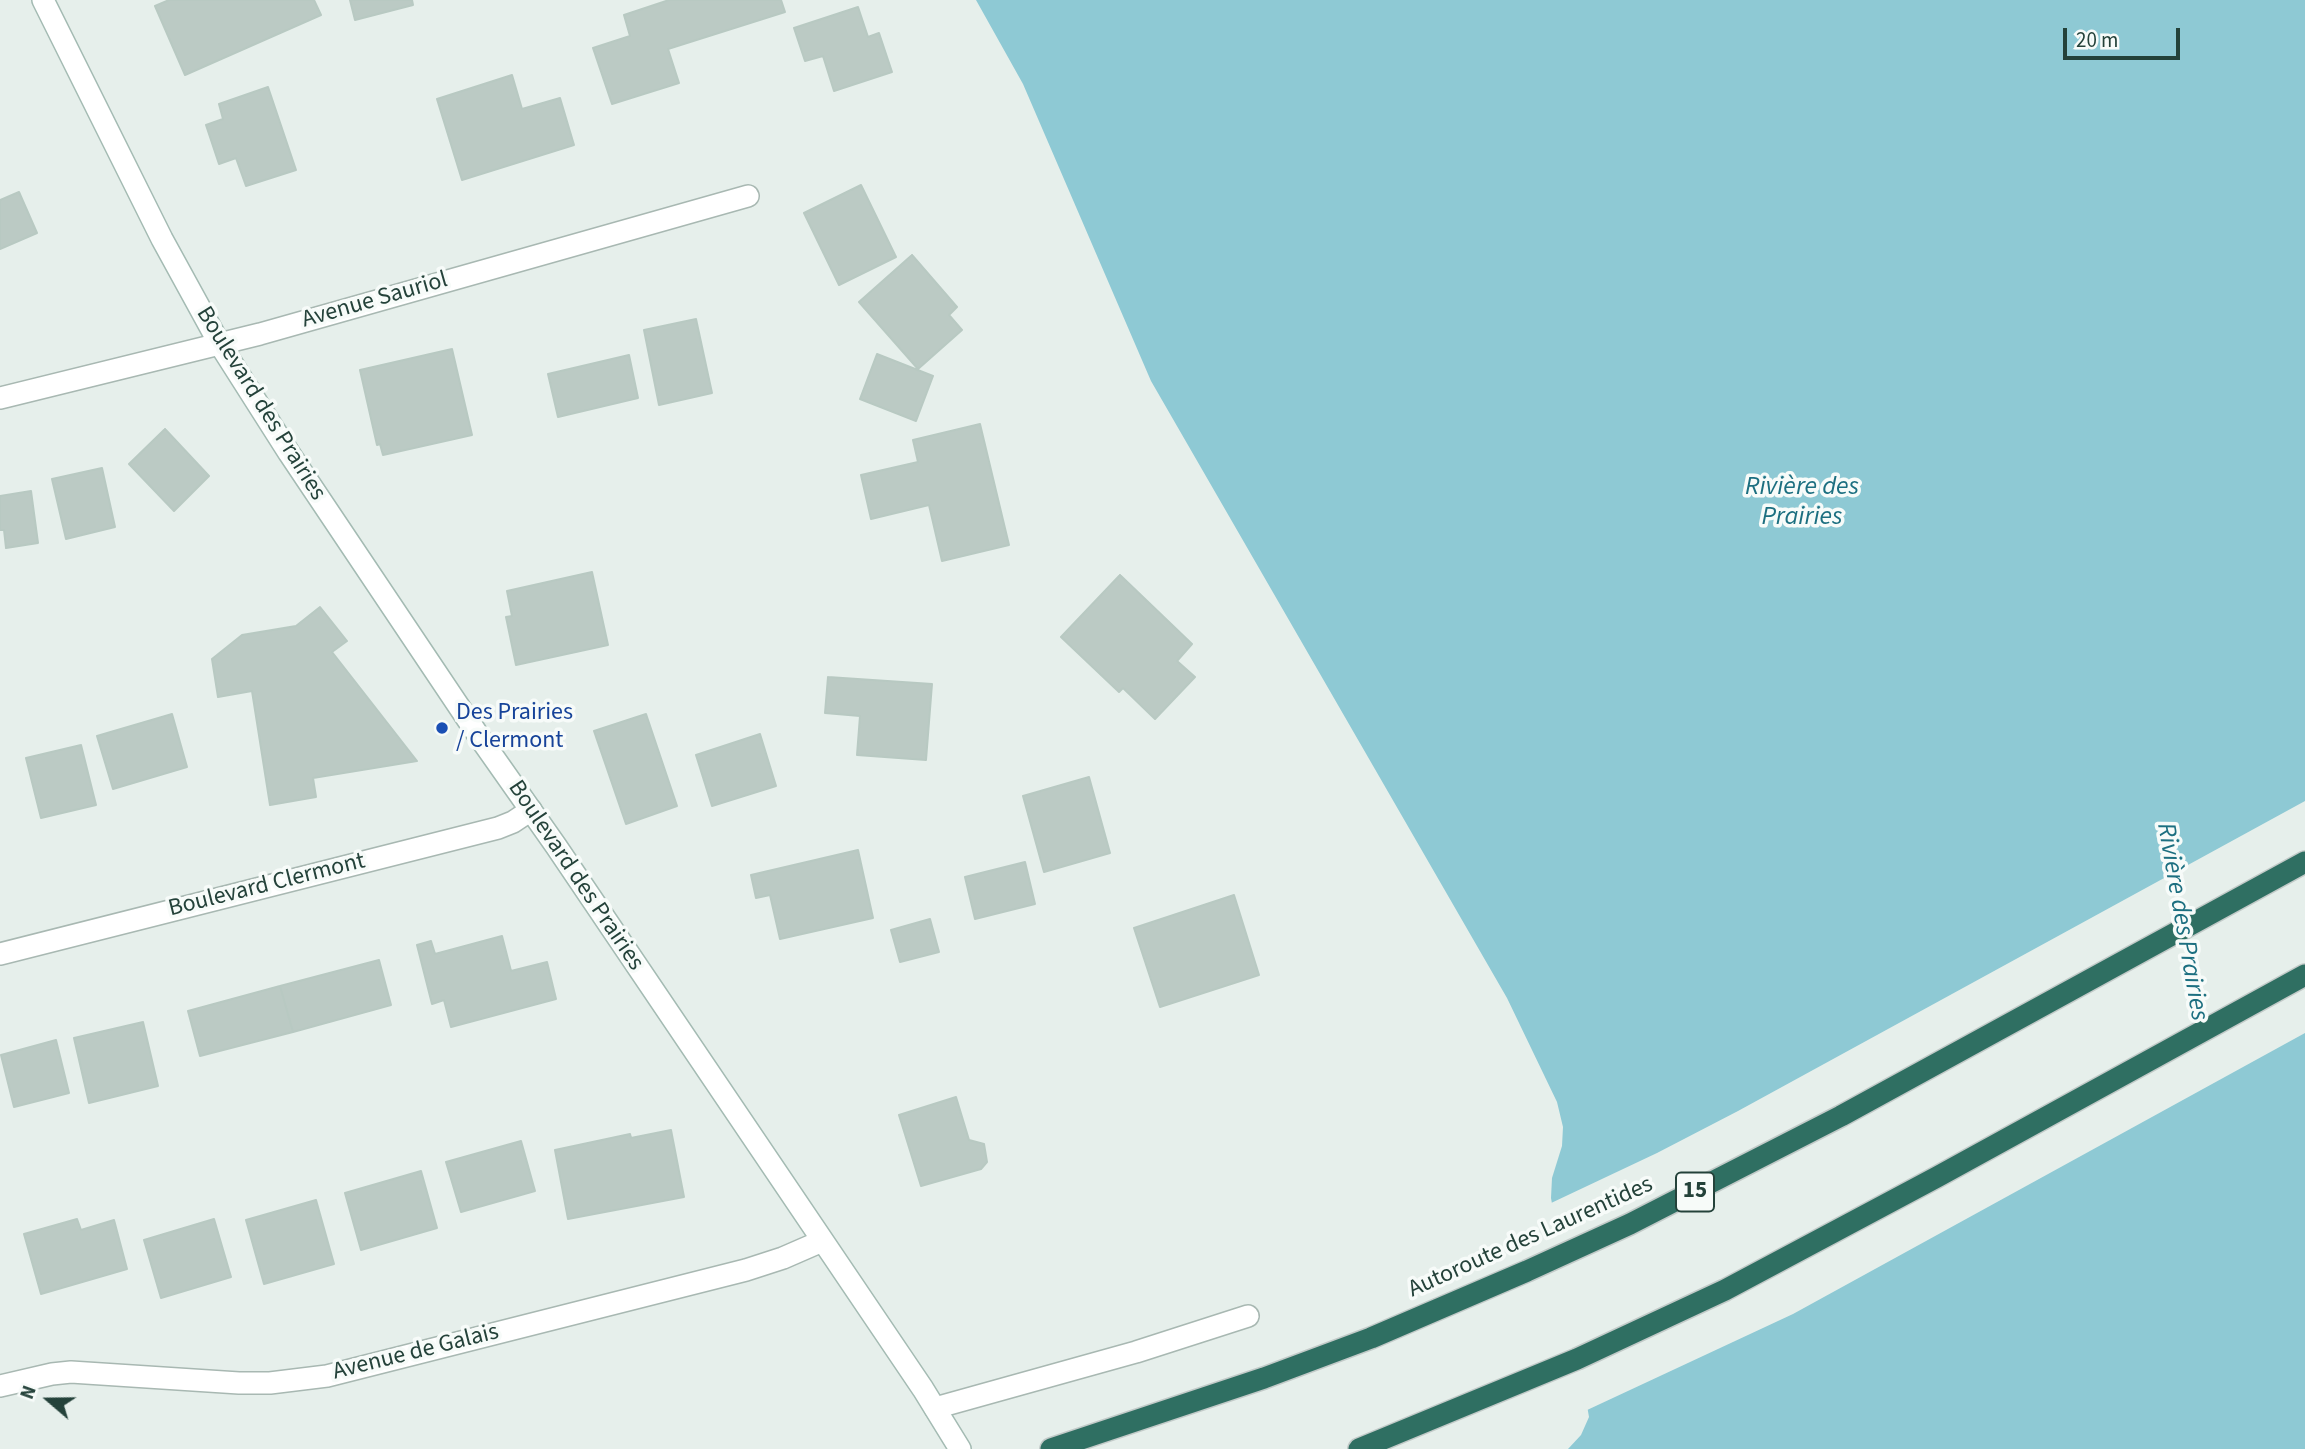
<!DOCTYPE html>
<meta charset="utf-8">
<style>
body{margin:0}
#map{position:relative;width:2305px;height:1449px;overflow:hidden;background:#e6efeb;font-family:"Source Sans 3",sans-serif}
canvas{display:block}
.north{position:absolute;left:14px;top:1365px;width:70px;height:70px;-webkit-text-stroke:5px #f7fbf9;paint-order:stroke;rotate:290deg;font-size:19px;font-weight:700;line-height:28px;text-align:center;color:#24423a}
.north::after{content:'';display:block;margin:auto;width:24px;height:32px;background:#24423a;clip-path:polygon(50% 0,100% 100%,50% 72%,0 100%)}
.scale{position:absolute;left:2063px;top:28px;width:117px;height:32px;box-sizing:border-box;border:4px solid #24423a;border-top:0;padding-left:9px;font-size:21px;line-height:24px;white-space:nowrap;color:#24423a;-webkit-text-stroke:5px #f7fbf9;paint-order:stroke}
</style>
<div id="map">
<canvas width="2305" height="1449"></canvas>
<div class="north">N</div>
<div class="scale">20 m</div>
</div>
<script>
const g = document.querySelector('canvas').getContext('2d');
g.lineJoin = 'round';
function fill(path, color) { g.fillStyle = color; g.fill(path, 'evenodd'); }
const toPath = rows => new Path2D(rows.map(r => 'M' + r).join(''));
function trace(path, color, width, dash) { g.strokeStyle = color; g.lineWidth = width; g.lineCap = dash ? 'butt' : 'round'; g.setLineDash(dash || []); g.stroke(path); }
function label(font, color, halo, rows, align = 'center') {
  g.font = font + ' "Source Sans 3",sans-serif'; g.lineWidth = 7; g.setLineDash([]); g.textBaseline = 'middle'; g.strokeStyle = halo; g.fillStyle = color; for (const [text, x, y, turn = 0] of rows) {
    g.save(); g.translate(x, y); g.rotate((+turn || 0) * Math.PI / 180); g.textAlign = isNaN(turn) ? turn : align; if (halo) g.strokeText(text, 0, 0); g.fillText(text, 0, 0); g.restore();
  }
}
fill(toPath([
 [976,0,2305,0,2305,1449,1568,1449,1581,1435,1589,1417,1551,1198,1552,1178,1562,1146,1563,1127,1557,1102,1507,998,1151,381,1023,84]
]), '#8ec9d4');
fill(toPath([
 [2305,801,2305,1033,1793,1314,1585,1411,1549,1204,1657,1153,1738,1111]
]), '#e6efeb');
const building = toPath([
 [169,0,314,0,321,15,185,75,155,6,169,0],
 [350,0,412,0,413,5,355,20,350,0],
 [669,0,781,0,785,12,668,49,679,83,612,104,593,48,630,36,624,15,669,0],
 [858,7,868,37,879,33,892,72,834,91,823,56,805,61,794,28,858,7],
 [512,75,522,109,560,98,574,145,462,180,437,99,512,75],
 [268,87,296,170,246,186,236,158,219,164,206,125,223,119,219,104,268,87],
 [861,185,896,257,839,285,804,213,861,185],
 [19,192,37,233,0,249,0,200,19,192],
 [912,255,957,307,949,315,962,330,918,369,859,302,912,255],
 [696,319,712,393,659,405,644,330,696,319],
 [452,349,472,435,383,455,380,444,377,445,360,370,452,349],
 [877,354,933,376,916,421,860,399,877,354],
 [629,355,638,398,558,417,548,374,629,355],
 [980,424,1009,545,942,561,929,505,871,519,861,475,918,462,913,440,980,424],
 [165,429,209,476,174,511,129,464,165,429],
 [102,468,115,527,66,539,52,479,102,468],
 [31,491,38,543,6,548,4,530,0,530,0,496,31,491],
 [592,572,608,645,516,665,506,617,512,616,507,591,592,572],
 [1120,575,1192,644,1177,661,1195,677,1155,719,1123,688,1119,692,1061,637,1120,575],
 [320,607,347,641,332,652,417,761,313,778,316,797,270,805,252,691,218,697,212,659,242,635,296,626,320,607],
 [828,677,932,684,926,760,857,755,860,716,825,713,828,677],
 [172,714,187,767,113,789,97,736,172,714],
 [646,714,677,806,626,824,594,731,646,714],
 [760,734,776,786,712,806,696,755,760,734],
 [81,745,96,805,41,818,26,758,81,745],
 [1089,777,1110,853,1044,872,1023,796,1089,777],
 [858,850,873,918,780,939,770,895,756,898,751,875,858,850],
 [1025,862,1035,904,975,919,965,877,1025,862],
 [1234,895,1259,975,1160,1007,1134,928,1234,895],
 [930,919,939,952,900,962,891,930,930,919],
 [502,936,511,971,547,962,556,999,451,1027,444,1000,432,1004,417,945,431,941,435,954,502,936],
 [379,960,391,1005,293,1032,280,986,379,960],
 [280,986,293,1032,200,1056,188,1011,280,986],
 [143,1022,158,1086,89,1103,74,1038,143,1022],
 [56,1040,69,1093,14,1107,1,1055,56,1040],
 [956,1097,969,1140,984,1144,987,1162,981,1169,921,1186,899,1115,956,1097],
 [671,1130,684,1197,568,1219,555,1150,630,1134,631,1138,671,1130],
 [521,1141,535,1191,461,1212,446,1162,521,1141],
 [421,1171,437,1228,361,1250,345,1193,421,1171],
 [316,1200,334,1264,264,1284,246,1220,316,1200],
 [77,1219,81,1230,114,1220,127,1269,41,1294,24,1234,77,1219],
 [214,1219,231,1277,161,1298,144,1240,214,1219]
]);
fill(building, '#bbcac4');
trace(building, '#b8c9c2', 2);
const lane = toPath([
 [935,1408,1136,1352,1248,1316]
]);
const street = toPath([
 [0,398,260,334,748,196],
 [0,954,498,828,513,822,531,810],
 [0,1386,52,1374,71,1372,239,1383,270,1383,327,1376,746,1270,783,1258,822,1241]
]);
const secondary = toPath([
 [43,0,162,239,219,343,289,453,480,738,556,846,923,1389,960,1449]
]);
const highway = toPath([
 [1051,1449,1264,1378,1371,1338,1527,1271,1630,1224,1841,1116,2305,862],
 [1359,1449,1577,1359,1725,1290,1937,1177,2305,975]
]);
trace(lane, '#a8b8b2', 24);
trace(street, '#a8b8b2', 24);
trace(secondary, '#a4bbb3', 24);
trace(highway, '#c2cac8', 24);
trace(lane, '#fff', 21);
trace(street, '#fff', 21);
trace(secondary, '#fff', 21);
trace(highway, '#2f6f62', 21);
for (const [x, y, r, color] of [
 [442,728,7,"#1a4fb4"]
]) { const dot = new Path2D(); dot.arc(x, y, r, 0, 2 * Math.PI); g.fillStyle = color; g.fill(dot); trace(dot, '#f7fbf9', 2.5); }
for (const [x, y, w] of [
 [1695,1192,38]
]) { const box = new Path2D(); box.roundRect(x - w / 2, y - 19.5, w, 39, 5); g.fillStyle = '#f7fbf9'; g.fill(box); trace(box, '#24423a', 2); }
label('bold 23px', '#24423a', null, [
 ["15",1695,1192]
]);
label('24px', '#24423a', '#f7fbf9', [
 ["Avenue Sauriol",375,301,-16],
 ["Boulevard des Prairies",260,404,58],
 ["Boulevard des Prairies",575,876,56],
 ["Boulevard Clermont",267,886,-14],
 ["Autoroute des Laurentides",1531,1238,-24],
 ["Avenue de Galais",416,1353,-14]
]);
label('24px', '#164399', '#f7fbf9', [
 ["Des Prairies",456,714],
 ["/ Clermont",456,742]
], 'left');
label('italic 26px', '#1c6f80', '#f7fbf9', [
 ["Rivière des",1802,488],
 ["Prairies",1802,518],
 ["Rivière des Prairies",2181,922,80]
]);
</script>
